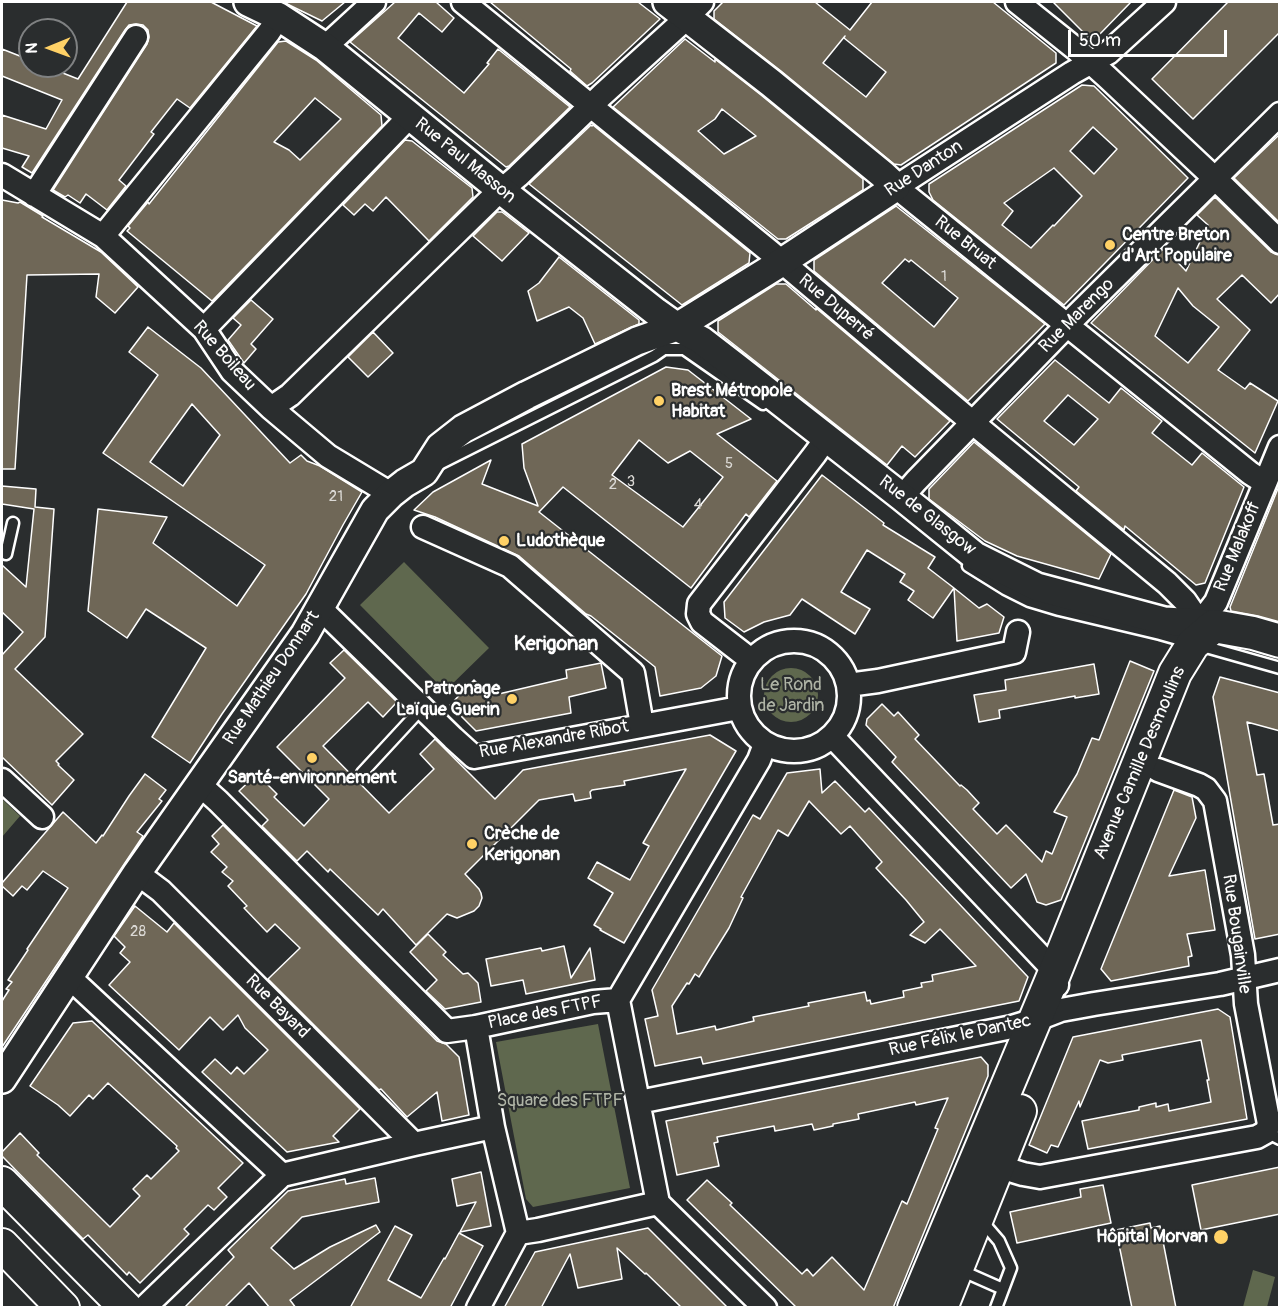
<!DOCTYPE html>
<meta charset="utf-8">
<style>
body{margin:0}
#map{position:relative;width:1281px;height:1309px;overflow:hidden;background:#2a2d2e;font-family:Pangolin,sans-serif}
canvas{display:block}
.frame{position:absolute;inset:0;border:3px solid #fff;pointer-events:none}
.north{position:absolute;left:18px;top:18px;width:60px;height:60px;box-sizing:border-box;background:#2a2d2e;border:2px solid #7f8182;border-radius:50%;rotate:269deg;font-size:16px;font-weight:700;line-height:24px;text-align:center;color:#fff}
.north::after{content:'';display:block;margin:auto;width:21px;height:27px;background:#ffd166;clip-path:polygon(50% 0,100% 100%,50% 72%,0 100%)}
.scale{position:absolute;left:1068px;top:30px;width:159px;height:27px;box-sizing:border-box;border:3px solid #fff;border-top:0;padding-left:8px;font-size:18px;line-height:21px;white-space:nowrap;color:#fff;-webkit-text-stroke:4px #2a2d2e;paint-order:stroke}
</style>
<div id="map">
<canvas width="1281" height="1309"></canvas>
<div class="frame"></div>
<div class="north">N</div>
<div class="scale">50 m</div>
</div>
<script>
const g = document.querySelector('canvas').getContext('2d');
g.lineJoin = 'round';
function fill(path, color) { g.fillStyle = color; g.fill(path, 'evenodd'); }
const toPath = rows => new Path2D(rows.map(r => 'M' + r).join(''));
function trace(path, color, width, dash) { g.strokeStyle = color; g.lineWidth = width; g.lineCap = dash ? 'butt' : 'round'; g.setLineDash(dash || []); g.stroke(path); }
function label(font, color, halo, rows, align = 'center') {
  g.font = font + ' Pangolin,sans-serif'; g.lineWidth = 4.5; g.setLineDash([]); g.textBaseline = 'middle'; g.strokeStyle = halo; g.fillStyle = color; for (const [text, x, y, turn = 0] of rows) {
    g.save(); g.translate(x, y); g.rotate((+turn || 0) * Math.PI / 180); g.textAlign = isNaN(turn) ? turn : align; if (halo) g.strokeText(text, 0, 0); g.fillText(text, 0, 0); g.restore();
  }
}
fill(toPath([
 [404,562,489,648,445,691,360,605],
 '764 695a27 27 0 1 1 54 0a27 27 0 1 1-54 0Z',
 [3,800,20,816,2,837,2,802],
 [598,1024,630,1188,533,1207,526,1199,496,1042],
 [1253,1270,1275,1277,1267,1307,1243,1307]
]), '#5f684e');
const building = toPath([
 [127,2,211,2,257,26,190,108,177,99,151,132,154,134,119,180,126,186,107,210,86,194,80,203,68,195,65,197,53,190,147,44,149,37,148,30,143,25,136,24,129,25,125,30,32,173,22,167,29,156,2,148,2,115,46,129,62,100,2,76,2,49,30,60,30,66,45,66,78,79,127,2],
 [283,2,345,2,322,21,283,2],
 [395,2,436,2,454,18,442,32,419,13,398,38,464,93,489,64,487,63,498,49,570,107,509,166,506,167,350,42,395,2],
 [490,2,638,2,660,19,592,83,587,86,570,71,571,69,490,2],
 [723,2,815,2,850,30,872,2,993,2,1056,53,1056,63,901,165,894,164,781,71,714,19,714,11,723,2],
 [845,36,844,38,886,72,866,97,823,63,845,36],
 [1053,2,1131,2,1098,36,1088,37,1053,2],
 [1228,2,1280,2,1280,32,1193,119,1152,79,1228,2],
 [685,39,715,62,715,59,761,95,863,179,863,190,786,239,778,239,613,107,685,39],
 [722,109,756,136,724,154,698,131,715,119,722,109],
 [286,41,316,60,381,115,382,126,212,301,127,231,130,228,128,226,148,202,149,204,278,42,286,41],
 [315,98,341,119,300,160,289,150,274,142,315,98],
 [1082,85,1094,86,1188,178,1064,305,933,200,929,192,929,184,1082,85],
 [1093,127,1117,149,1094,174,1070,151,1093,127],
 [1054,168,1082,196,1054,226,1053,225,1031,248,1002,225,1013,211,1004,203,1054,168],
 [591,125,592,126,593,125,750,253,749,263,682,305,529,184,591,125],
 [1280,134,1280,223,1234,178,1280,134],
 [405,140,412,141,472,188,473,197,429,241,386,197,373,211,365,204,354,215,343,205,405,140],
 [1215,197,1271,252,1280,255,1280,293,1271,303,1242,275,1217,299,1250,330,1218,370,1245,389,1250,383,1278,401,1255,453,1091,323,1164,248,1186,271,1208,225,1197,215,1215,197],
 [1178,288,1193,306,1219,327,1188,363,1155,336,1178,288],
 [2,200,18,203,20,202,43,216,42,217,101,252,138,287,115,313,96,297,99,274,27,275,15,469,2,469,2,200],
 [896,206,1045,324,968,401,814,271,814,260,896,206],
 [905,259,909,262,911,260,958,298,934,327,882,283,905,259],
 [497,212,502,212,529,233,502,261,473,236,497,212],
 [559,257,639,320,639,324,595,344,583,318,569,307,537,321,528,291,539,283,559,257],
 [776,284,786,284,816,310,816,308,950,421,915,457,902,446,887,465,718,332,718,321,776,284],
 [251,300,273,319,251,344,256,349,244,363,228,340,241,325,233,318,251,300],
 [148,327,201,368,290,463,301,455,307,461,320,466,362,492,343,525,306,594,222,714,190,763,152,737,206,648,146,609,127,638,88,611,98,509,167,517,153,543,237,606,265,565,103,453,158,375,129,352,148,327],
 [192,404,220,435,183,486,150,462,192,404],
 [373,332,393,353,368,377,348,357,373,332],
 [1055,360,1109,403,1121,388,1162,421,1152,433,1192,465,1202,453,1244,487,1205,583,1196,585,1125,526,1124,530,1076,491,1079,487,997,419,1055,360],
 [1068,395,1098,419,1074,445,1044,421,1068,395],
 [666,367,688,370,751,419,717,434,777,481,749,517,746,514,691,588,563,487,539,512,722,656,716,676,701,688,660,696,655,667,591,616,586,614,519,556,435,517,414,510,433,492,491,460,482,484,538,506,524,468,522,444,666,367],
 [639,440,668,463,690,451,723,477,683,527,612,475,639,440],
 [974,442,1111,554,1099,579,1017,556,985,541,929,499,929,489,974,442],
 [822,475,884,523,883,525,935,557,928,568,954,588,933,618,908,600,914,591,900,582,905,574,867,550,841,592,870,609,855,634,802,599,790,615,764,622,744,632,725,618,724,602,822,475],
 [2,486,36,489,35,507,54,509,45,637,15,669,83,734,56,761,59,764,58,765,74,780,52,805,2,757,2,655,23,632,2,612,2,565,26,587,34,509,2,504,2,486],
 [1279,486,1280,487,1280,622,1258,616,1231,611,1230,607,1279,486],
 [954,588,979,608,987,604,1004,617,999,633,957,641,954,588],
 [344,650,397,702,383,717,368,702,323,746,389,813,434,769,420,754,435,739,495,799,523,770,710,735,736,751,624,943,600,930,601,929,594,925,613,893,588,878,597,862,630,880,649,846,643,843,686,769,624,781,625,785,592,790,590,792,591,798,575,801,573,794,539,800,465,874,479,889,481,893,482,898,479,906,474,911,457,918,447,914,416,945,383,909,378,915,330,869,328,872,307,851,297,861,262,826,268,820,239,791,257,774,277,794,274,797,304,826,329,799,277,747,345,678,330,663,344,650],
 [1130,661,1154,671,1061,900,1046,905,1037,902,1026,874,1011,888,892,762,896,757,866,725,867,719,882,704,894,716,898,712,919,735,915,739,960,786,961,785,967,790,979,803,973,809,997,834,1006,825,1042,862,1046,851,1052,854,1067,817,1054,812,1077,774,1092,738,1099,740,1130,661],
 [601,663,606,688,569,697,571,713,476,731,450,705,474,680,490,696,567,678,566,670,601,663],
 [1094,664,1099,694,1075,698,1075,696,999,710,1000,718,979,722,974,695,1006,690,1005,680,1094,664],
 [1220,677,1280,693,1280,731,1247,722,1257,775,1264,774,1273,825,1280,824,1280,934,1255,939,1213,697,1220,677],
 [820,769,822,793,835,781,865,812,869,808,1028,977,1019,1001,703,1064,701,1057,655,1066,645,1019,658,1016,652,990,753,815,760,819,787,773,820,769],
 [809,801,841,834,850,826,882,862,876,868,906,900,924,922,910,935,925,943,940,929,976,966,932,975,933,981,921,983,922,987,903,991,904,997,871,1004,870,1000,867,1001,865,992,808,1003,809,1006,753,1017,754,1021,716,1030,715,1026,677,1034,672,1006,687,983,689,984,695,974,699,977,711,957,729,928,743,898,741,897,778,830,788,836,809,801],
 [145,774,166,790,159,799,162,801,137,832,143,836,2,1047,2,1001,9,990,6,989,12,982,8,980,28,950,27,949,68,888,43,871,27,890,22,886,13,896,2,886,2,883,63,812,96,843,102,835,103,836,129,796,145,774],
 [1174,790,1192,797,1196,818,1169,876,1205,870,1215,930,1187,934,1192,956,1188,957,1189,966,1111,981,1101,969,1174,790],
 [223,825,437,1041,446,1044,459,1057,469,1115,442,1121,437,1092,407,1117,381,1089,379,1090,268,979,300,948,275,924,267,932,244,908,247,906,228,886,233,881,222,872,227,867,211,852,219,844,212,836,223,825],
 [135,906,167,932,174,923,360,1109,333,1136,339,1142,287,1152,202,1072,215,1059,231,1074,237,1067,244,1074,268,1050,245,1028,238,1015,223,1030,210,1017,179,1050,109,985,130,962,120,953,125,947,114,936,135,906],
 [428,934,446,952,443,955,463,974,468,973,478,983,481,1002,445,1009,426,991,437,980,410,952,428,934],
 [564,946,571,978,590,948,595,980,526,994,523,980,491,986,486,959,541,948,542,951,564,946],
 [1218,1009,1230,1017,1247,1119,1088,1149,1082,1121,1139,1110,1139,1107,1156,1103,1156,1107,1168,1104,1169,1111,1211,1102,1207,1080,1209,1080,1201,1040,1122,1055,1123,1060,1108,1063,1100,1060,1080,1107,1079,1101,1058,1147,1051,1145,1047,1153,1029,1145,1073,1037,1218,1009],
 [92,1021,243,1163,218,1188,227,1197,214,1210,208,1205,184,1229,189,1234,140,1283,129,1272,127,1275,88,1235,83,1239,2,1156,2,1152,20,1133,39,1153,37,1155,110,1227,140,1196,133,1189,147,1175,151,1179,179,1151,176,1148,177,1146,108,1083,93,1099,89,1095,70,1116,58,1105,30,1086,73,1023,92,1021],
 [981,1057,988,1065,988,1076,893,1308,797,1308,687,1200,707,1180,732,1203,730,1205,802,1274,807,1269,813,1276,832,1257,864,1290,902,1201,907,1204,938,1129,935,1128,948,1098,916,1105,915,1102,858,1114,859,1119,833,1124,833,1126,814,1130,812,1124,775,1131,774,1126,717,1137,718,1142,714,1143,719,1166,677,1175,666,1121,981,1057],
 [1280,1167,1280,1214,1201,1230,1192,1185,1280,1167],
 [481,1172,491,1226,460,1232,476,1202,457,1206,452,1179,481,1172],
 [375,1178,379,1202,302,1217,271,1248,294,1269,330,1247,376,1225,380,1232,290,1300,296,1308,270,1308,249,1283,224,1308,184,1308,234,1257,228,1250,288,1191,345,1179,346,1184,375,1178],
 [1103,1185,1111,1223,1017,1243,1010,1212,1081,1197,1080,1189,1103,1185],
 [1150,1223,1151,1228,1160,1226,1176,1308,1132,1308,1116,1230,1150,1223],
 [395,1226,412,1235,388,1280,421,1298,444,1258,445,1259,459,1233,483,1246,450,1308,350,1308,395,1226],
 [648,1228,728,1308,682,1308,646,1273,645,1274,617,1248,622,1279,578,1288,570,1254,541,1308,504,1308,535,1252,648,1228]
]);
fill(building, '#6f6757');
trace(building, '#fff', 1.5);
const service = toPath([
 [437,465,654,356,664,349,684,349,763,404],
 [2,551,6,554,13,523],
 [968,566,1005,589,1029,601,1059,610,1160,634,1280,668],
 [362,773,423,707],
 [1266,1132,1280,1139],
 [980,1219,999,1241,1011,1268,996,1308],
 [960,1270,1003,1289]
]);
const minor = toPath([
 [463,2,768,250,973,423,1167,583,1185,601,1200,623,1216,602,1280,447],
 [1017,2,1077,50,1107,77,1225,188,1280,242],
 [1164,2,1108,53,1072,73,896,187,1250,473,1264,482],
 [325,47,374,2],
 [2,175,103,236,204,329,232,371,271,408,328,456,391,494],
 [34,195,136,37],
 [103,236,269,32,279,17],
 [204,329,410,116],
 [271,408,290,395,490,200,518,176,602,95,679,25,702,2],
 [902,497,916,481,1076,316,1280,114],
 [423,527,510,566,633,673,642,725],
 [320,608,453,738,474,757,739,708],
 '739 696a55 55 0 1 1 110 0a55 55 0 1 1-110 0Z',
 [751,660,702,622,698,614,699,604,815,454,827,437],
 [848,685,878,681,1014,652,1018,632],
 [832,736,1047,963,1055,972,1057,985],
 [2,780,42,817],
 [199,784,218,801,447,1031,476,1027],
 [137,873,161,891,414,1144],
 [69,977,282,1175],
 [618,1000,658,1203,538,1230,518,1233,493,1127,476,1027,593,1002,618,1000],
 [618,1000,759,760,765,744],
 [639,1102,1012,1027,1035,1020,1061,1010,1094,1004,1220,984,1280,970],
 [984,1162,1023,1174,1040,1177,1257,1137,1266,1132,1269,1124,1246,1004,1243,955,1215,801,1206,789,1199,785,1158,770],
 [282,1175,414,1144,493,1127],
 [658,1203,765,1308],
 [144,1308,282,1175],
 [478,1308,518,1233]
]);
const tertiary = toPath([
 [248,2,279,17,325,47,501,190,656,312,677,327,701,340,736,367,902,497,975,556,1037,587,1164,621,1200,623,1214,626],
 [2,1079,137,873,305,634,375,510,391,494,405,483,424,472,440,447,463,429,527,395,637,341,677,327,782,262,896,187,882,174,771,83,667,2]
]);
const secondary = toPath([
 [2,1183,126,1308],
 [2,1245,63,1308],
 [914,1308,1055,972,1175,673,1193,644,1214,626,1253,633,1280,641],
 [941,1308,1020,1111]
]);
trace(service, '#fff', 15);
trace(minor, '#fff', 27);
trace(tertiary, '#fff', 32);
trace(secondary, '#fff', 36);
trace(service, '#2a2d2e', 10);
trace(minor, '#2a2d2e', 22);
trace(tertiary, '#2a2d2e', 27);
trace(secondary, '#2a2d2e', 32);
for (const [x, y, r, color] of [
 [1110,245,6,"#ffd166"],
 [659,401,6,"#ffd166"],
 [504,541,6,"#ffd166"],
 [512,699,6,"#ffd166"],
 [312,758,6,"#ffd166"],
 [472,844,6,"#ffd166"],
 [1221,1237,8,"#ffd166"]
]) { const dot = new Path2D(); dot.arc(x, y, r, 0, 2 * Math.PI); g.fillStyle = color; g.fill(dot); trace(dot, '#2a2d2e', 2); }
label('15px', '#dbd9d5', null, [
 ["1",944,277],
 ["5",729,464],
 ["3",631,482],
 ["2",613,485],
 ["21",336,497],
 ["4",698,505],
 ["28",138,932]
]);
label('18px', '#fff', '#2a2d2e', [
 ["Rue Paul Masson",465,161,39],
 ["Rue Danton",924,169,-33],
 ["Rue Bruat",965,243,39],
 ["Rue Duperré",836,308,40],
 ["Rue Marengo",1077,316,-45],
 ["Rue Boileau",224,356,49],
 ["Rue de Glasgow",927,516,38],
 ["Rue Malakoff",1238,547,-68],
 ["Rue Mathieu Donnart",272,678,-56],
 ["Rue Alexandre Ribot",554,740,-10],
 ["Avenue Camille Desmoulins",1140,763,-67],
 ["Rue Bougainville",1236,934,82],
 ["Rue Bayard",277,1007,45],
 ["Place des FTPF",545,1013,-11],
 ["Rue Félix le Dantec",960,1036,-12]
]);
label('bold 18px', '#fff', '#2a2d2e', [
 ["Centre Breton",1122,235],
 ["d'Art Populaire",1122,256],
 ["Brest Métropole",671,391],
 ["Habitat",671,412],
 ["Ludothèque",516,541],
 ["Patronage",500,689,"right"],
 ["Laïque Guerin",500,710,"right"],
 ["Santé-environnement",312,778,"center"],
 ["Crèche de",484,834],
 ["Kerigonan",484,855],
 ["Hôpital Morvan",1208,1237,"right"]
], 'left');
label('18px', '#afb4a6', '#2a2d2e', [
 ["Le Rond",791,685],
 ["de Jardin",791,706],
 ["Square des FTPF",560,1101]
]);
label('bold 20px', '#fff', '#2a2d2e', [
 ["Kerigonan",556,645]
]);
</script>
